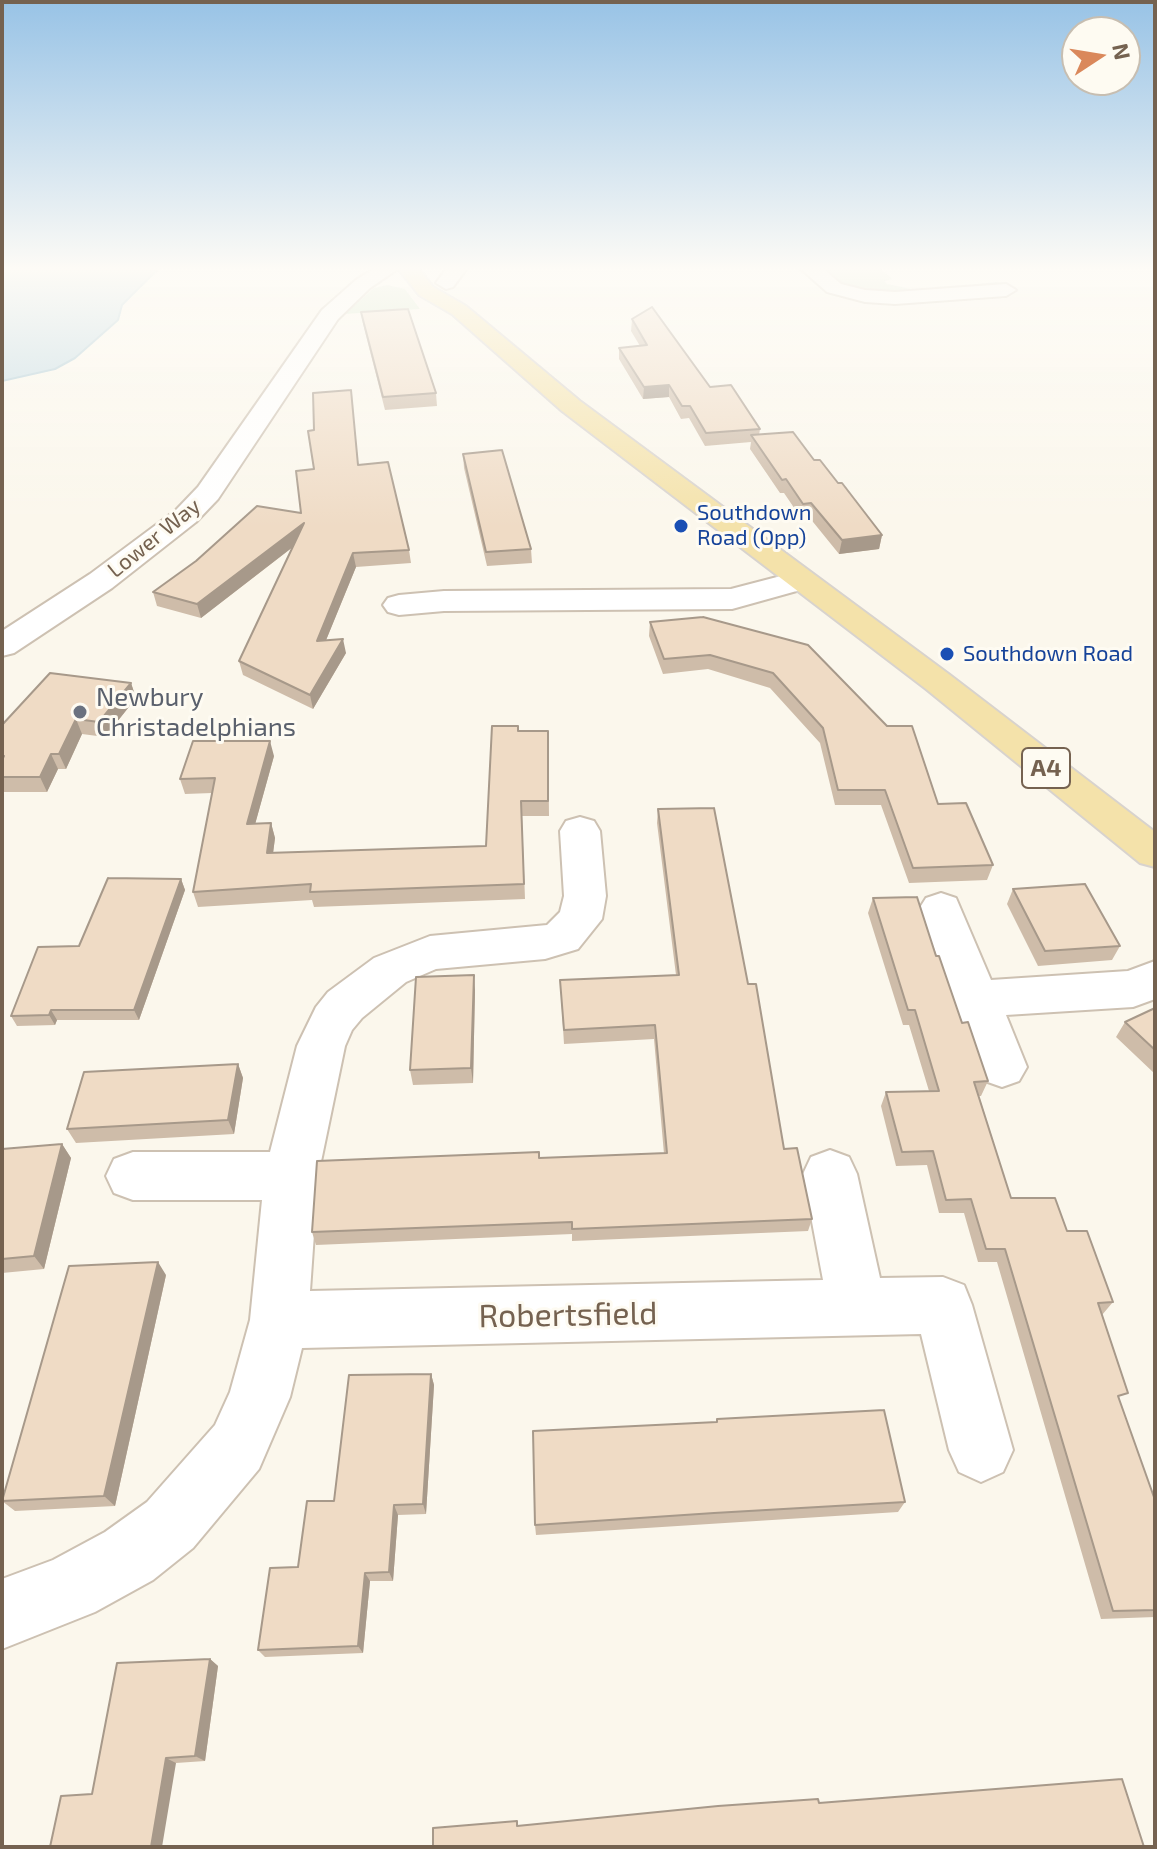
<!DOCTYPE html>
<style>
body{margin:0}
#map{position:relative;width:1157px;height:1849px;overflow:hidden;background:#fbf7ec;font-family:"Exo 2",sans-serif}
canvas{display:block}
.frame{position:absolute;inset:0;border:4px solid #756250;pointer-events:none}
.north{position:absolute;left:1061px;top:16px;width:80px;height:80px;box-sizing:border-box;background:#fefbf2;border:2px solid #c7beb1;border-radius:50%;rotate:78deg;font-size:22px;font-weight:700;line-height:32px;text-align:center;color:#756250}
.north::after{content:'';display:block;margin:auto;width:28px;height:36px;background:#da885b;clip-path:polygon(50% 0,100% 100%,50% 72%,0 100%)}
</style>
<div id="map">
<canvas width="1157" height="1849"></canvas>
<div class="frame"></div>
<div class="north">N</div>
</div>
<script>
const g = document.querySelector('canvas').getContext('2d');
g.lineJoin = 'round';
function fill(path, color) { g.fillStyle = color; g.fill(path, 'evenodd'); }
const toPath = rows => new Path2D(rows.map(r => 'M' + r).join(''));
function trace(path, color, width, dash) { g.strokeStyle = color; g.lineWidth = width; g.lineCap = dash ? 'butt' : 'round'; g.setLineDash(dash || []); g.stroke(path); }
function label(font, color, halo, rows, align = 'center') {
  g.font = font + ' "Exo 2",sans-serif'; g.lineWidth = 6; g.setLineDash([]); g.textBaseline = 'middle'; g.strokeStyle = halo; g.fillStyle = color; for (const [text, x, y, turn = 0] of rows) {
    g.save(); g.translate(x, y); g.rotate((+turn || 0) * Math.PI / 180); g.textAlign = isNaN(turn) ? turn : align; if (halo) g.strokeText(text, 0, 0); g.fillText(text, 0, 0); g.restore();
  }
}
fill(toPath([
 [818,268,880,268,892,279,884,281,887,284,916,290,997,282,999,285,900,294,871,292,839,284],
 [387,285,405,289,420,309,345,314,374,288]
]), '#d3e8ca');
const water = toPath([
 [2,268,159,268,122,305,118,320,75,358,55,369,2,381,2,268]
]);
fill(water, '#c1dae4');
trace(water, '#a8c8d5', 2);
const minor = toPath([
 [375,268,399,268,370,288,338,319,218,499,196,522,112,588,14,653,2,656,2,631,90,574,176,510,198,487,322,310,356,280,375,268],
 [447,268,467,268,453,287,446,289,436,283,447,268],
 [800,268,822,268,841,284,865,290,895,292,1006,284,1016,290,1006,296,895,304,865,302,827,292,800,268],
 [800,571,811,573,816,580,811,587,732,609,444,611,399,615,388,612,383,605,388,598,399,595,444,591,731,589,800,571],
 [580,817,594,821,600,831,606,896,602,919,578,949,545,959,436,969,406,982,362,1018,352,1030,345,1046,318,1176,310,1291,823,1280,803,1174,811,1157,830,1150,849,1157,857,1174,880,1278,943,1277,964,1285,972,1305,1013,1450,1003,1472,981,1482,959,1472,949,1450,921,1334,302,1348,290,1397,259,1469,193,1548,153,1580,95,1612,2,1649,2,1579,53,1560,105,1532,147,1502,215,1425,230,1392,250,1320,262,1200,133,1200,114,1193,106,1176,114,1159,133,1152,270,1152,297,1046,316,1007,328,992,374,958,430,936,547,925,560,912,564,896,560,831,566,821,580,817],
 [941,893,956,898,991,980,1128,971,1155,961,1155,999,1133,1007,1006,1015,1027,1067,1019,1081,1002,1087,985,1081,919,909,926,898,941,893]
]);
const major = toPath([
 [398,268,418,268,433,287,466,306,580,401,950,675,1155,832,1155,867,1140,863,926,689,562,411,452,314,419,295,398,268]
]);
trace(minor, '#cdc1b2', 4);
trace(major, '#d8d3ce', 4);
fill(minor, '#fff');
fill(major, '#f4e2aa');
fill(toPath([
 [361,312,436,393,437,406,385,410,363,324],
 [632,319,760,429,759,435,814,460,838,483,882,535,879,549,839,554,809,517,801,518,784,493,780,493,750,449,751,442,705,446,689,418,681,419,669,397,643,399,619,359,619,348,640,346,631,331],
 [463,454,531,549,532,563,487,566,464,468],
 [359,465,409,550,411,563,356,567,326,640,346,653,313,709,243,675,239,661,293,547,201,618,157,606,153,592,301,513,314,469],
 [703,617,938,804,993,865,987,880,909,883,881,805,835,805,820,743,770,688,708,669,663,674,649,636,650,622],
 [131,683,136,698,105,737,82,734,66,769,58,769,47,792,2,792,2,725],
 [518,731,548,731,549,816,522,816,525,899,314,907,312,900,198,907,193,892,212,793,185,794,180,779,274,756,255,824,271,823,275,838,273,853,486,846],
 [658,809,748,984,784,1149,812,1219,808,1231,572,1241,572,1234,316,1245,312,1232,539,1158,664,1154,654,1039,564,1044,560,980,676,975,657,823],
 [181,879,185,890,139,1020,57,1020,55,1025,17,1026,11,1016,79,946],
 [1013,889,1120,946,1112,960,1038,966,1007,904],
 [873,898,936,956,962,1023,988,1081,981,1096,979,1096,1011,1198,1067,1231,1113,1302,1102,1315,1120,1401,1155,1500,1155,1617,1101,1619,997,1262,978,1262,964,1213,939,1213,927,1165,896,1166,881,1106,886,1092,929,1091,909,1025,903,1025,868,913],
 [475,990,473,1083,413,1085,410,1070],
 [1155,1008,1155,1074,1116,1037,1125,1022],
 [238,1064,243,1078,234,1134,76,1143,67,1129],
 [62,1144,71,1158,44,1269,2,1273,2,1149],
 [166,1275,115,1506,15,1511,2,1501],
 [431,1374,434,1385,426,1514,398,1515,393,1581,370,1581,363,1653,265,1657,258,1650,298,1567,334,1501],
 [717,1419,905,1502,898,1512,536,1535,535,1525,716,1422],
 [210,1659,218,1666,205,1761,176,1763,92,1794]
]), '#cebca9');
fill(toPath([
 [669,385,669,397,643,399,644,387],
 [304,523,307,536,201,618,197,604],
 [882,535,879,549,839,554,842,540],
 [353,553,356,567,320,655,317,641],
 [343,639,346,653,313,709,310,695],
 [131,683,136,698,105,737,99,722],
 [76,719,82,734,66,769,59,754],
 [270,741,274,756,251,839,247,824],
 [51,754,58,769,47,792,40,777],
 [271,823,275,838,271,869,267,853],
 [181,879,185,890,139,1020,134,1010],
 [474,975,475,990,473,1083,471,1068],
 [51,1010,57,1020,55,1025,49,1015],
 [238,1064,243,1078,234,1134,228,1120],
 [62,1144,71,1158,44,1269,34,1256],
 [158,1262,166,1275,115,1506,104,1496],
 [431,1374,434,1385,426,1514,423,1504],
 [394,1505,398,1515,393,1581,389,1572],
 [365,1573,370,1581,363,1653,358,1646],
 [210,1659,218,1666,205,1761,195,1756],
 [166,1758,176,1763,162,1847,151,1847]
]), '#a7998a');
const building = toPath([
 [652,307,710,387,731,385,760,429,706,433,690,406,682,406,669,385,644,387,619,348,647,345,632,319,652,307],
 [408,309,436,393,383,397,361,312,408,309],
 [351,390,358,465,388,462,409,550,353,553,317,641,343,639,310,695,239,661,304,523,197,604,153,592,196,561,257,506,301,513,296,471,314,469,308,431,314,430,313,393,351,390],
 [793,432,814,460,820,460,838,483,842,483,882,535,842,540,811,503,803,504,786,479,782,480,751,435,793,432],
 [502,450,531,549,486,552,463,454,502,450],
 [703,617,808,645,887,726,912,726,938,804,966,803,993,865,913,868,885,790,838,790,823,728,773,673,710,655,664,659,650,622,703,617],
 [50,673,131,683,99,722,76,719,59,754,51,754,40,777,2,777,2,760,4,756,2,756,2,725,50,673],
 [492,726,518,726,518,731,548,731,548,801,521,801,524,884,310,892,311,884,193,892,215,778,180,779,193,741,270,741,247,824,271,823,267,853,486,846,492,726],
 [714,808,748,984,756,984,784,1149,797,1148,812,1219,572,1229,572,1222,312,1232,317,1161,539,1152,539,1158,667,1153,655,1025,564,1030,560,980,679,975,658,809,714,808],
 [108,878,181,879,134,1010,51,1010,49,1015,11,1016,38,947,79,946,108,878],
 [1085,884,1120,946,1045,951,1013,889,1085,884],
 [917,897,936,956,939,956,962,1023,968,1022,988,1081,974,1082,1011,1198,1055,1198,1067,1231,1087,1231,1113,1302,1098,1303,1128,1393,1118,1396,1155,1500,1155,1610,1113,1611,1005,1249,986,1249,971,1199,946,1200,933,1151,902,1152,886,1092,939,1091,915,1010,908,1010,873,898,917,897],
 [474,975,471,1068,410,1070,416,977,474,975],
 [1155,1008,1155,1050,1125,1022,1155,1008],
 [238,1064,228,1120,67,1129,84,1072,238,1064],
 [62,1144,34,1256,2,1259,2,1149,62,1144],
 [158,1262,104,1496,2,1501,69,1266,158,1262],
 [431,1374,423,1504,394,1505,389,1572,365,1573,358,1646,258,1650,270,1568,298,1567,307,1501,334,1501,349,1375,431,1374],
 [884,1410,905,1502,714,1513,535,1525,533,1431,717,1422,717,1419,884,1410],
 [210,1659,195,1756,166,1758,151,1847,50,1847,61,1796,92,1794,117,1663,210,1659],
 [1122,1779,1144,1847,433,1847,433,1828,517,1821,517,1826,718,1806,818,1799,819,1803,1122,1779]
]);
fill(building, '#efdbc5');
trace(building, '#a7998a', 2);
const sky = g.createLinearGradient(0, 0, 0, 527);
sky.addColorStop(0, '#98c3e6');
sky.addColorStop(0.51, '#fdfbf6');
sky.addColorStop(1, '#fdfbf600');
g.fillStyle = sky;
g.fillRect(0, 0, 1157, 527);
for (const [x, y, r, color] of [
 [681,526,8,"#1a4fb4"],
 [947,654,8,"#1a4fb4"],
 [80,712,8,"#6b7280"]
]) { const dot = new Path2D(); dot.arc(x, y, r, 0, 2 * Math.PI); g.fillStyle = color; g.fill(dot); trace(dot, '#fefbf2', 3); }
label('22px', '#164399', '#fefbf2', [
 ["Southdown",697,513],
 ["Road (Opp)",697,538],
 ["Southdown Road",963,654]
], 'left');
label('22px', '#756250', '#fefbf2', [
 ["Lower Way",154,538,-39]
]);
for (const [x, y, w] of [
 [1046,768,48]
]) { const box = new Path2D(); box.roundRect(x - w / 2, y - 20, w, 40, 6); g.fillStyle = '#fefbf2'; g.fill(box); trace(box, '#756250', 2); }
label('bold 24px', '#756250', null, [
 ["A4",1046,768]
]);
label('26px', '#5b616d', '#fefbf2', [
 ["Newbury",96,697],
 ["Christadelphians",96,727]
], 'left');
label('32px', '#756250', '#fefbf2', [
 ["Robertsfield",568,1315,-1]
]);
</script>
